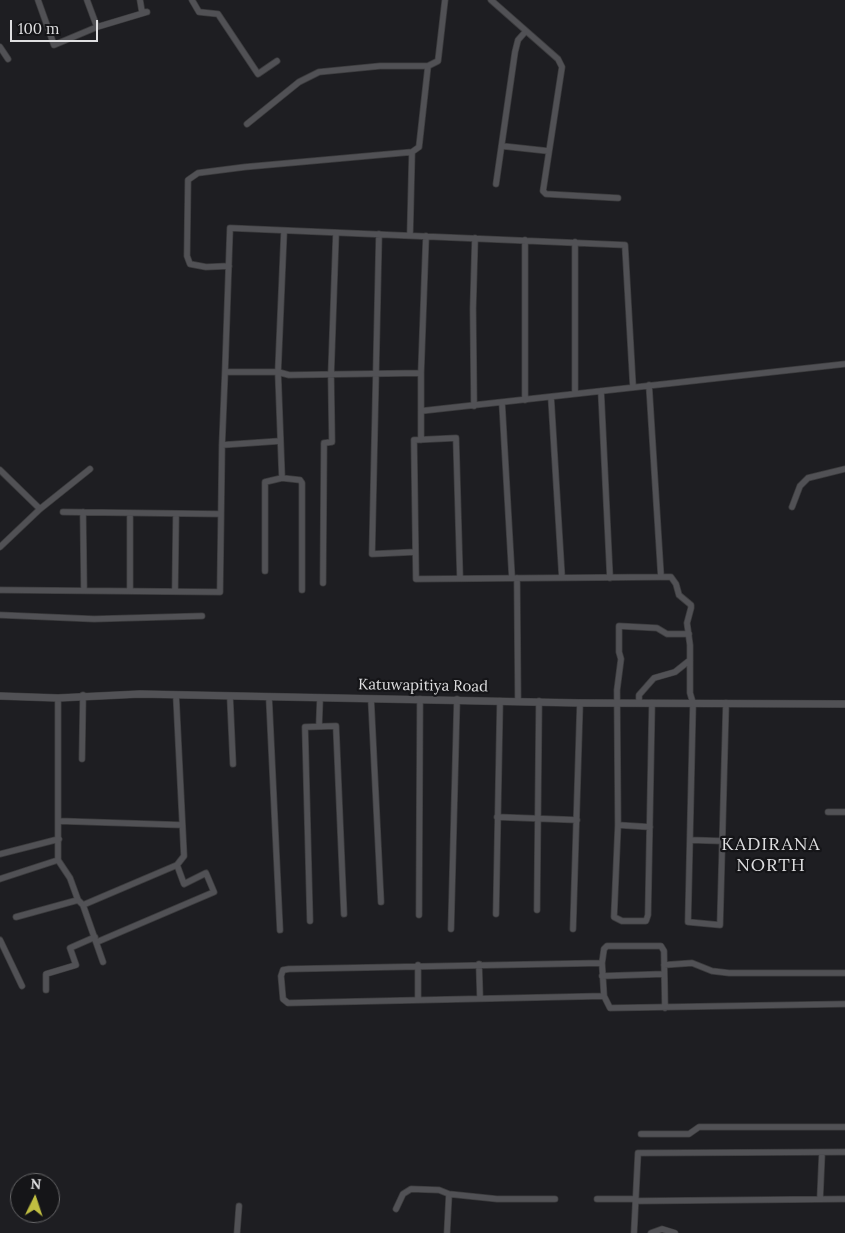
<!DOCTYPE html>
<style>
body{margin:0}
#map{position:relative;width:845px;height:1233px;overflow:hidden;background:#1e1e22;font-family:Lora,serif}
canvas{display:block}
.north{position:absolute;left:10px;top:1173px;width:50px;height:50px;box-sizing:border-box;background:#151518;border:1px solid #666668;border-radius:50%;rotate:4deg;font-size:14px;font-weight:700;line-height:20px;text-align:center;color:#dfdfe1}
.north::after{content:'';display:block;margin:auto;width:18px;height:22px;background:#c0be41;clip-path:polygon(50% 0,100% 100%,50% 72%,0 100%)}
.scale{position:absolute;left:10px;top:20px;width:88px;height:22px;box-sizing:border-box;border:2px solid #dfdfe1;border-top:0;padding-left:6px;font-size:15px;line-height:18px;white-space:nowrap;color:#dfdfe1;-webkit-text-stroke:4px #151518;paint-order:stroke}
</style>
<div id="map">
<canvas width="845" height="1233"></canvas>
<div class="north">N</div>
<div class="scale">100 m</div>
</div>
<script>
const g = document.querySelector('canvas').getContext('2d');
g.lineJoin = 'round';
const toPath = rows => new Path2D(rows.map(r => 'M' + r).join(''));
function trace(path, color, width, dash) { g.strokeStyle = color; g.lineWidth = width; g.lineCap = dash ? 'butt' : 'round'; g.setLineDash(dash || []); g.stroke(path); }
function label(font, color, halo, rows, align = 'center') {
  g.font = font + ' Lora,serif'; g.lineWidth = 4.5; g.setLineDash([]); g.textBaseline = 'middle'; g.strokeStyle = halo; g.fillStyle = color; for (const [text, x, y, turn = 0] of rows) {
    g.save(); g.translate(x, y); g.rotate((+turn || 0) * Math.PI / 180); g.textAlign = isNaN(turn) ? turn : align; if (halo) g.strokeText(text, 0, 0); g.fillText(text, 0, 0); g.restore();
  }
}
const minor = toPath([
 [38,0,54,45,97,27,147,12],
 [87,0,97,27],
 [140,0,142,12,147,12],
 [192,0,199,12,218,14,258,74,277,61],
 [491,0,558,59,562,67,543,191,546,194,618,198],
 [0,47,8,59],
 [247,124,299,82,319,72,380,66,428,66],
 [502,146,548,151],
 [496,184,515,52,518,40,526,31],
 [379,234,372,554,415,552],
 [410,235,412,152,419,147,428,66,438,61,445,0],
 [229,266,206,267,190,264,187,256,188,180,198,173,245,167,412,152],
 [225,372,222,445,280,441],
 [421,373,426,236],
 [601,391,610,578],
 [575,393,575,242],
 [551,397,562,578],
 [525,400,525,240],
 [502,403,512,578],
 [474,406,473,309,475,238],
 [421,411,845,364],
 [421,440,421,373,289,375,278,372,225,372,230,228,625,245,633,387],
 [0,470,40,509],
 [282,478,300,480,302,483,302,590],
 [792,507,800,486,808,478,845,469],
 [63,512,221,514],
 [83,512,84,590],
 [130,513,130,591],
 [0,547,40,509,90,469],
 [265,571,265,482,282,478,278,372,284,232],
 [661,577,671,577,676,584,679,595,691,605,691,608,687,623,690,645,690,693,693,703,688,922,720,925,726,703],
 [460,578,456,438,414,440,416,579,661,577,649,385],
 [517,578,518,701],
 [323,583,324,443,332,442,331,375,336,233],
 [0,590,220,592,222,445],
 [175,591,176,514],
 [0,615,94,619,202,616],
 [230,697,233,764],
 [58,698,58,860,70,878,78,900,83,905,177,865,184,856,176,695],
 [269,698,280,930],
 [371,699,381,902],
 [639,702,639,695,654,678,675,672,690,660],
 [652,703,648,915,646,921,622,921,614,917,618,825,617,690,621,659,619,652,619,626,657,628,667,634,689,634],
 [319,726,320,698],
 [82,759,83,695],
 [828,812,845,812],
 [497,817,577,820],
 [59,821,182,825],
 [618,825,650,827],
 [690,840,722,841],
 [0,854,59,839],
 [0,879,58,860],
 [83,905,103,962],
 [537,910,539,701],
 [496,914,500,701],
 [419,915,420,699],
 [16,917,78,900],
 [310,921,305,727,336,726,344,914],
 [451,929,457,699],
 [573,929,580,703],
 [0,940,22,986],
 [97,942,214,892,206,873,184,884,177,865],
 [602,963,604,949,607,946,661,946,664,951,665,1008],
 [479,964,480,998],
 [418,965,418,1000],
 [664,965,692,963,712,971,729,973,845,973],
 [602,976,664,974],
 [46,990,46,974,76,965,70,948,95,937],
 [604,996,288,1003,283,999,281,976,283,970,289,969,602,963,604,996,610,1008,845,1004],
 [641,1134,689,1134,699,1127,845,1127],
 [597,1199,635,1199],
 [820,1199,822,1153],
 [635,1201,845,1199],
 [396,1209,403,1194,411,1189,439,1190,449,1194,497,1199,555,1199],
 [237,1233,239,1206],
 [447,1233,449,1194],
 [634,1233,638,1153,845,1152],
 [651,1233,662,1229,675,1233]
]);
const tertiary = toPath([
 [0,696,58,698,140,694,580,703,845,704]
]);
trace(minor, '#3c3c3e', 7);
trace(tertiary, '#3c3c3e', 8);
trace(minor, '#515155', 5.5);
trace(tertiary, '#515155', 7);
label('15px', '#dfdfe1', '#151518', [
 ["Katuwapitiya Road",423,686,1]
]);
g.letterSpacing = '1px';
label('18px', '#dfdfe1', '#151518', [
 ["KADIRANA",771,845],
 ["NORTH",771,866]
]);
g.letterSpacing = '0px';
</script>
